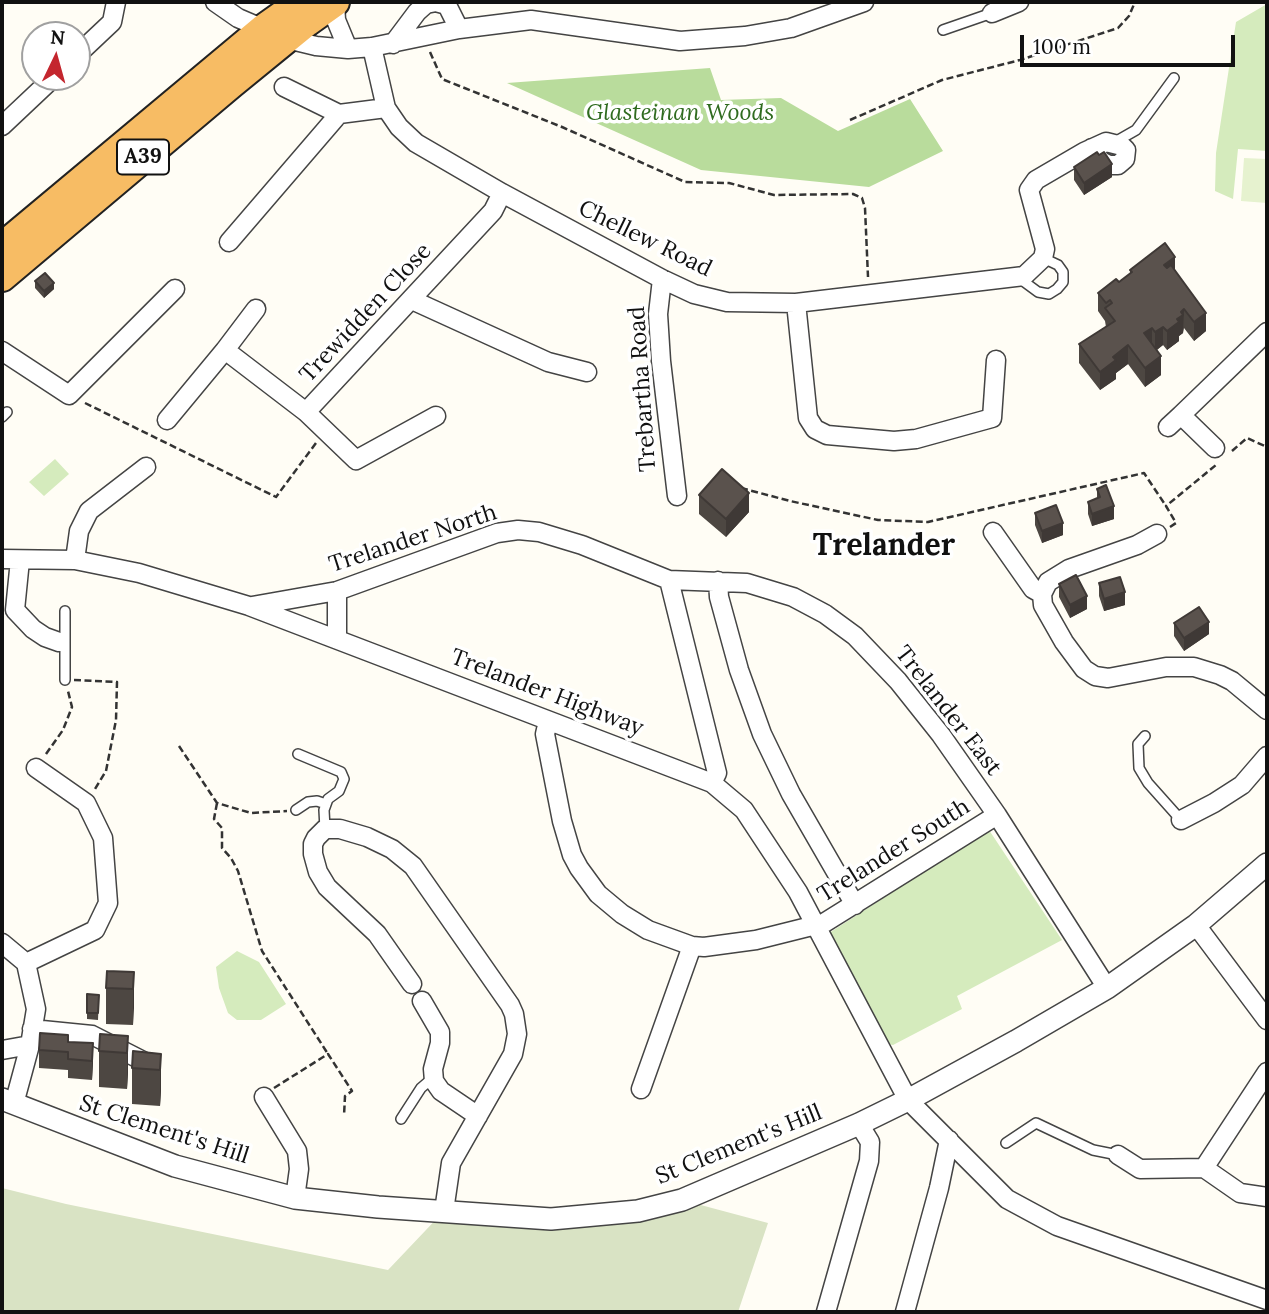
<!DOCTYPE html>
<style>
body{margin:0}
#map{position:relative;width:1269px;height:1314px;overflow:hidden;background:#fffdf5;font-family:Lora,serif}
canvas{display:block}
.frame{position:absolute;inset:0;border:4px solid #111;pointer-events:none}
.north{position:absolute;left:21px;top:21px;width:70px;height:70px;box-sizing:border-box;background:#fff;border:2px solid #a0a0a0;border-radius:50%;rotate:5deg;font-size:19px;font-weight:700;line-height:28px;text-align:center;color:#111}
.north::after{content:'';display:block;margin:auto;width:24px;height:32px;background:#c4262e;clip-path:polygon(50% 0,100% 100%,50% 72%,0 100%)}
.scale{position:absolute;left:1020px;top:35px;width:215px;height:32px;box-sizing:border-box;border:4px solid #111;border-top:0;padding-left:9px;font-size:21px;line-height:24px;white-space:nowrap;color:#111;-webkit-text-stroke:5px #fff;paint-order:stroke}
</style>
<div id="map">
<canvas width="1269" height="1314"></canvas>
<div class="frame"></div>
<div class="north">N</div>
<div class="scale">100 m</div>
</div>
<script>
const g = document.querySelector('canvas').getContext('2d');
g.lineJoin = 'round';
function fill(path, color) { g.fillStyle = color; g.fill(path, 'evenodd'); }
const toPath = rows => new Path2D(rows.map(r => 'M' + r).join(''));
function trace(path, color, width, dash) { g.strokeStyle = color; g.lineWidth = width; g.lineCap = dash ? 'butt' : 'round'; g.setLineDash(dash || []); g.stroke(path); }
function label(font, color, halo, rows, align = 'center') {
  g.font = font + ' Lora,serif'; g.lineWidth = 7; g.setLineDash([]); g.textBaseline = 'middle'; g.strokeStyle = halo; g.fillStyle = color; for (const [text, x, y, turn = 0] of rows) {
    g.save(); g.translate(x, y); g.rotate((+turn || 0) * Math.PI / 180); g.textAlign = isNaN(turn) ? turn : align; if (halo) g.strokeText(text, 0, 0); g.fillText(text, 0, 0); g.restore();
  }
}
fill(toPath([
 [1267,4,1267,151,1238,149,1233,199,1215,191,1216,153,1236,22],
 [55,459,69,474,44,496,29,482],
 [989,830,1062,940,957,996,962,1009,893,1045,882,1043,826,935],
 [237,951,259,962,286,1004,261,1020,237,1020,228,1013,219,988,216,967]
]), '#d5ebbd');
fill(toPath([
 [710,68,721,100,781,98,838,131,910,99,943,151,869,187,701,170,507,83]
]), '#b9dc9c');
fill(toPath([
 [2,1188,66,1204,388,1270,444,1211,551,1219,682,1200,768,1223,738,1312,2,1312]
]), '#d9e3c4');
fill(toPath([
 [1244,158,1267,159,1267,203,1241,201]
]), '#e6f2cf');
const service = toPath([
 [943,30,992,13],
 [1115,142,1136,130,1174,78],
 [1019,278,1038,292,1049,294,1057,289,1063,282,1063,272,1058,265,1043,258],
 [2,417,7,412],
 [65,680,65,611],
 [1145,736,1138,744,1139,768,1148,783,1181,820],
 [298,754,341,772,344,779,339,791,328,799,324,810,325,829],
 [296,810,308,802,317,801,326,804],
 [401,1119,421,1088,428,1082,434,1081],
 [1006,1143,1036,1123,1093,1150,1118,1155]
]);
const minor = toPath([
 [215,2,238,18,287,39,316,46,348,49,372,47,459,29,531,20,680,41,745,36,791,28,864,2],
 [335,2,336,20,348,49],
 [992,13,1019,2],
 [393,44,417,12,426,4,436,2,447,5,459,29],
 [372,47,386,108,399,127,416,143,502,193,662,279,694,294,727,302,796,303,1024,276,1043,258,1045,249,1029,190,1036,180,1084,152,1106,142,1122,146,1126,150,1125,159,1118,165,1109,165,1101,161,1092,148],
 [77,55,112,22,116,2],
 [284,87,339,114,386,108],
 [2,126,54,77],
 [229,242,339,114],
 [662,279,658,314,661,361,677,496],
 [412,300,548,362,587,372],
 [796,303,808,418,815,429,827,435,894,441,916,439,992,418,996,360],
 [225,350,256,309],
 [2,351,69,395,175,289],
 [306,412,356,460,436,416],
 [167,420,225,350,306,412,493,211,502,193],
 [1168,427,1181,415],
 [1215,448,1181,415,1267,332],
 [993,532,1033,589,1042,594],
 [1157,534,1137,545,1069,569,1048,582,1042,594,1043,605,1064,642,1084,669,1095,676,1108,678,1166,667,1194,667,1220,675,1232,681,1267,710],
 [2,559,75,560,139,573,249,606,712,783,744,810,798,892,908,1100,1007,1199,1057,1226,1267,1300],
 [20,560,15,610,33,629,45,637,59,642],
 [75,560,79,531,89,511,146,467],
 [669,580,717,773,712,783],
 [718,581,719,597,739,670,762,734,791,794,855,905],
 [252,606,337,591,497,533,518,530,539,532,582,545,669,580,747,583,793,597,825,614,855,636,898,681,941,735,997,815,1107,988],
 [337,639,337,591],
 [548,721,545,734,562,821,572,855,579,868,598,894,622,914,648,930,692,946,704,947,756,940,824,923,997,815],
 [1181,820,1214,803,1242,785,1267,756],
 [1196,925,1267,1020],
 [2,943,26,963,36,1009,30,1045,14,1104],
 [26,963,95,930,108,903,103,838,86,803,36,768],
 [412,984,377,934,327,887,318,872,313,854,313,844,316,838,325,829,340,829,367,837,392,849,413,866,510,1005,514,1014,517,1034,513,1054,451,1163,444,1211],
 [422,1001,440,1032,440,1043,433,1069,434,1081,441,1091,478,1116],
 [32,1029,92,1035,149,1064],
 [2,1050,30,1045],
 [1267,1072,1204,1168,1240,1193,1267,1197],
 [641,1089,692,946],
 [264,1097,297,1151,299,1169,295,1198],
 [1118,1155,1140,1169,1204,1168],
 [826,1312,869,1161,870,1142,859,1124],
 [905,1312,939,1188,949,1140]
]);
const tertiary = toPath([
 [2,1099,175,1166,295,1198,378,1207,551,1219,638,1211,682,1200,859,1124,908,1100,1016,1041,1107,988,1196,925,1267,864]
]);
const trunk = toPath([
 [2,247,263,29,301,2],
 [2,277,231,84,307,22,335,2]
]);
trace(service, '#444', 12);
trace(minor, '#444', 21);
trace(tertiary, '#444', 24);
trace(trunk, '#222', 32);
trace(toPath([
 [430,52,442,79,562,127,685,182,729,183,774,195,853,194,862,198,865,208,868,277],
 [850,120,942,80,1020,60,1118,28,1129,16,1135,2],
 [85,403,276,497,316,443],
 [1232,451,1247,438,1267,447],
 [741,488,790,501,878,520,928,522,1144,473,1166,506],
 [1170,527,1176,523,1166,506,1216,465],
 [74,680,117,682,116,720,106,771,95,789],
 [179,746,217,803,251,813,287,811],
 [46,754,63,730,72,707,68,691],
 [217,803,214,819,222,828,222,848,231,858,238,871,262,951,328,1054],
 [274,1088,328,1054,352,1091,345,1096,344,1116]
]), '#333', 2.5, [7, 3.5]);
trace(service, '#fff', 9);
trace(minor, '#fff', 18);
trace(tertiary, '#fff', 21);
trace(trunk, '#f7bc64', 28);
fill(toPath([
 [1099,155,1112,177,1084,195,1074,180,1074,167],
 [1130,270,1175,271,1206,331,1194,341,1184,328,1183,333,1179,336,1179,341,1167,350,1163,345,1157,350,1161,375,1145,387,1128,364,1116,373,1116,379,1100,390,1079,363,1079,344,1106,327,1105,321,1098,311,1098,293,1119,282,1130,274],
 [35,281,54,289,44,298,35,288],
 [1097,489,1114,519,1092,526,1088,514,1088,502,1097,498],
 [699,495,749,512,726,537,699,514],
 [1035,513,1063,535,1042,543,1035,525],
 [1099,583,1125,605,1104,611,1099,596],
 [1059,584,1087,609,1070,618,1059,597],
 [1174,623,1209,634,1184,651,1174,636],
 [134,972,133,1025,106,1024,106,988],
 [87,994,99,995,98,1020,87,1019],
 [128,1036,128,1072,127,1089,99,1087,99,1051],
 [68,1042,93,1062,92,1080,68,1078,68,1070,39,1068,39,1050],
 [161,1054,161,1090,160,1106,132,1104,132,1068]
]), '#4d4742');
fill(toPath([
 [1112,164,1112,177,1084,195,1084,183],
 [1175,257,1175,275,1164,283,1164,265],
 [54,283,54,289,44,298,44,291],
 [1184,309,1183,333,1179,336,1179,341,1167,350,1167,331],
 [1206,313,1206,331,1194,341,1194,322],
 [1163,327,1163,345,1155,351,1155,332],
 [1152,328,1152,346,1144,333],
 [1128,345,1128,364,1116,373,1116,379,1100,390,1100,372,1113,357],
 [1161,356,1161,375,1145,387,1145,368],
 [749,493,749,512,726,537,726,519],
 [1114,506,1114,519,1092,526,1092,514],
 [1063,523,1063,535,1042,543,1042,531],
 [1125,592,1125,605,1104,611,1104,599],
 [1087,596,1087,609,1070,618,1070,605],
 [1209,622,1209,634,1184,651,1184,638],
 [134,972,134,1008,133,1025,133,989],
 [128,1036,128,1072,127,1089,127,1053],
 [93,1043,93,1062,92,1080,92,1061],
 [161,1054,161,1090,160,1106,160,1070]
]), '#3f3936');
const building = toPath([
 [1097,152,1099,155,1104,152,1112,164,1084,183,1074,167,1097,152],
 [1165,243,1175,257,1164,265,1167,268,1171,265,1206,313,1194,322,1184,309,1181,312,1183,315,1177,319,1179,322,1167,331,1163,327,1155,332,1152,328,1144,333,1161,356,1145,368,1128,345,1113,357,1116,360,1100,372,1079,344,1115,321,1105,308,1112,303,1110,300,1106,303,1098,293,1116,279,1119,282,1132,272,1130,270,1165,243],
 [45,273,54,283,44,291,35,281,45,273],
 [722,469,749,493,726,519,699,495,722,469],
 [1106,485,1114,506,1092,514,1088,502,1100,497,1097,489,1106,485],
 [1056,505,1063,523,1042,531,1035,513,1056,505],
 [1076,575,1087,596,1070,605,1059,584,1076,575],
 [1120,577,1125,592,1104,599,1099,583,1120,577],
 [1199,607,1209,622,1184,638,1174,623,1199,607],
 [107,971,134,972,133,989,106,988,107,971],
 [87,994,99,995,98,1013,87,1013,87,994],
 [40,1033,68,1035,68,1042,93,1043,92,1061,68,1059,68,1052,39,1050,40,1033],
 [100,1034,128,1036,127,1053,99,1051,100,1034],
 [133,1051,161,1054,160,1070,132,1068,133,1051]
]);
fill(building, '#5a524d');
trace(building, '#3f3936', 2);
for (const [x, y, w] of [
 [143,157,52]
]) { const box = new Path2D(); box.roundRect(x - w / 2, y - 17.5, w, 35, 5); g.fillStyle = '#fff'; g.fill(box); trace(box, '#111', 2); }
label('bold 21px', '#111', null, [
 ["A39",143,157]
]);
label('italic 23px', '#2f6b1f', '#fff', [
 ["Glasteinan Woods",680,113]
]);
label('23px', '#111', '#fff', [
 ["Chellew Road",645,239,26],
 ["Trewidden Close",366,313,-47],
 ["Trebartha Road",643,389,-94],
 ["Trelander North",413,539,-18],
 ["Trelander Highway",547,693,21],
 ["Trelander East",948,711,52],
 ["Trelander South",894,851,-32],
 ["St Clement's Hill",164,1130,18],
 ["St Clement's Hill",739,1145,-22]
]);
label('bold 30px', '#111', '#fff', [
 ["Trelander",884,546]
]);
</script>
